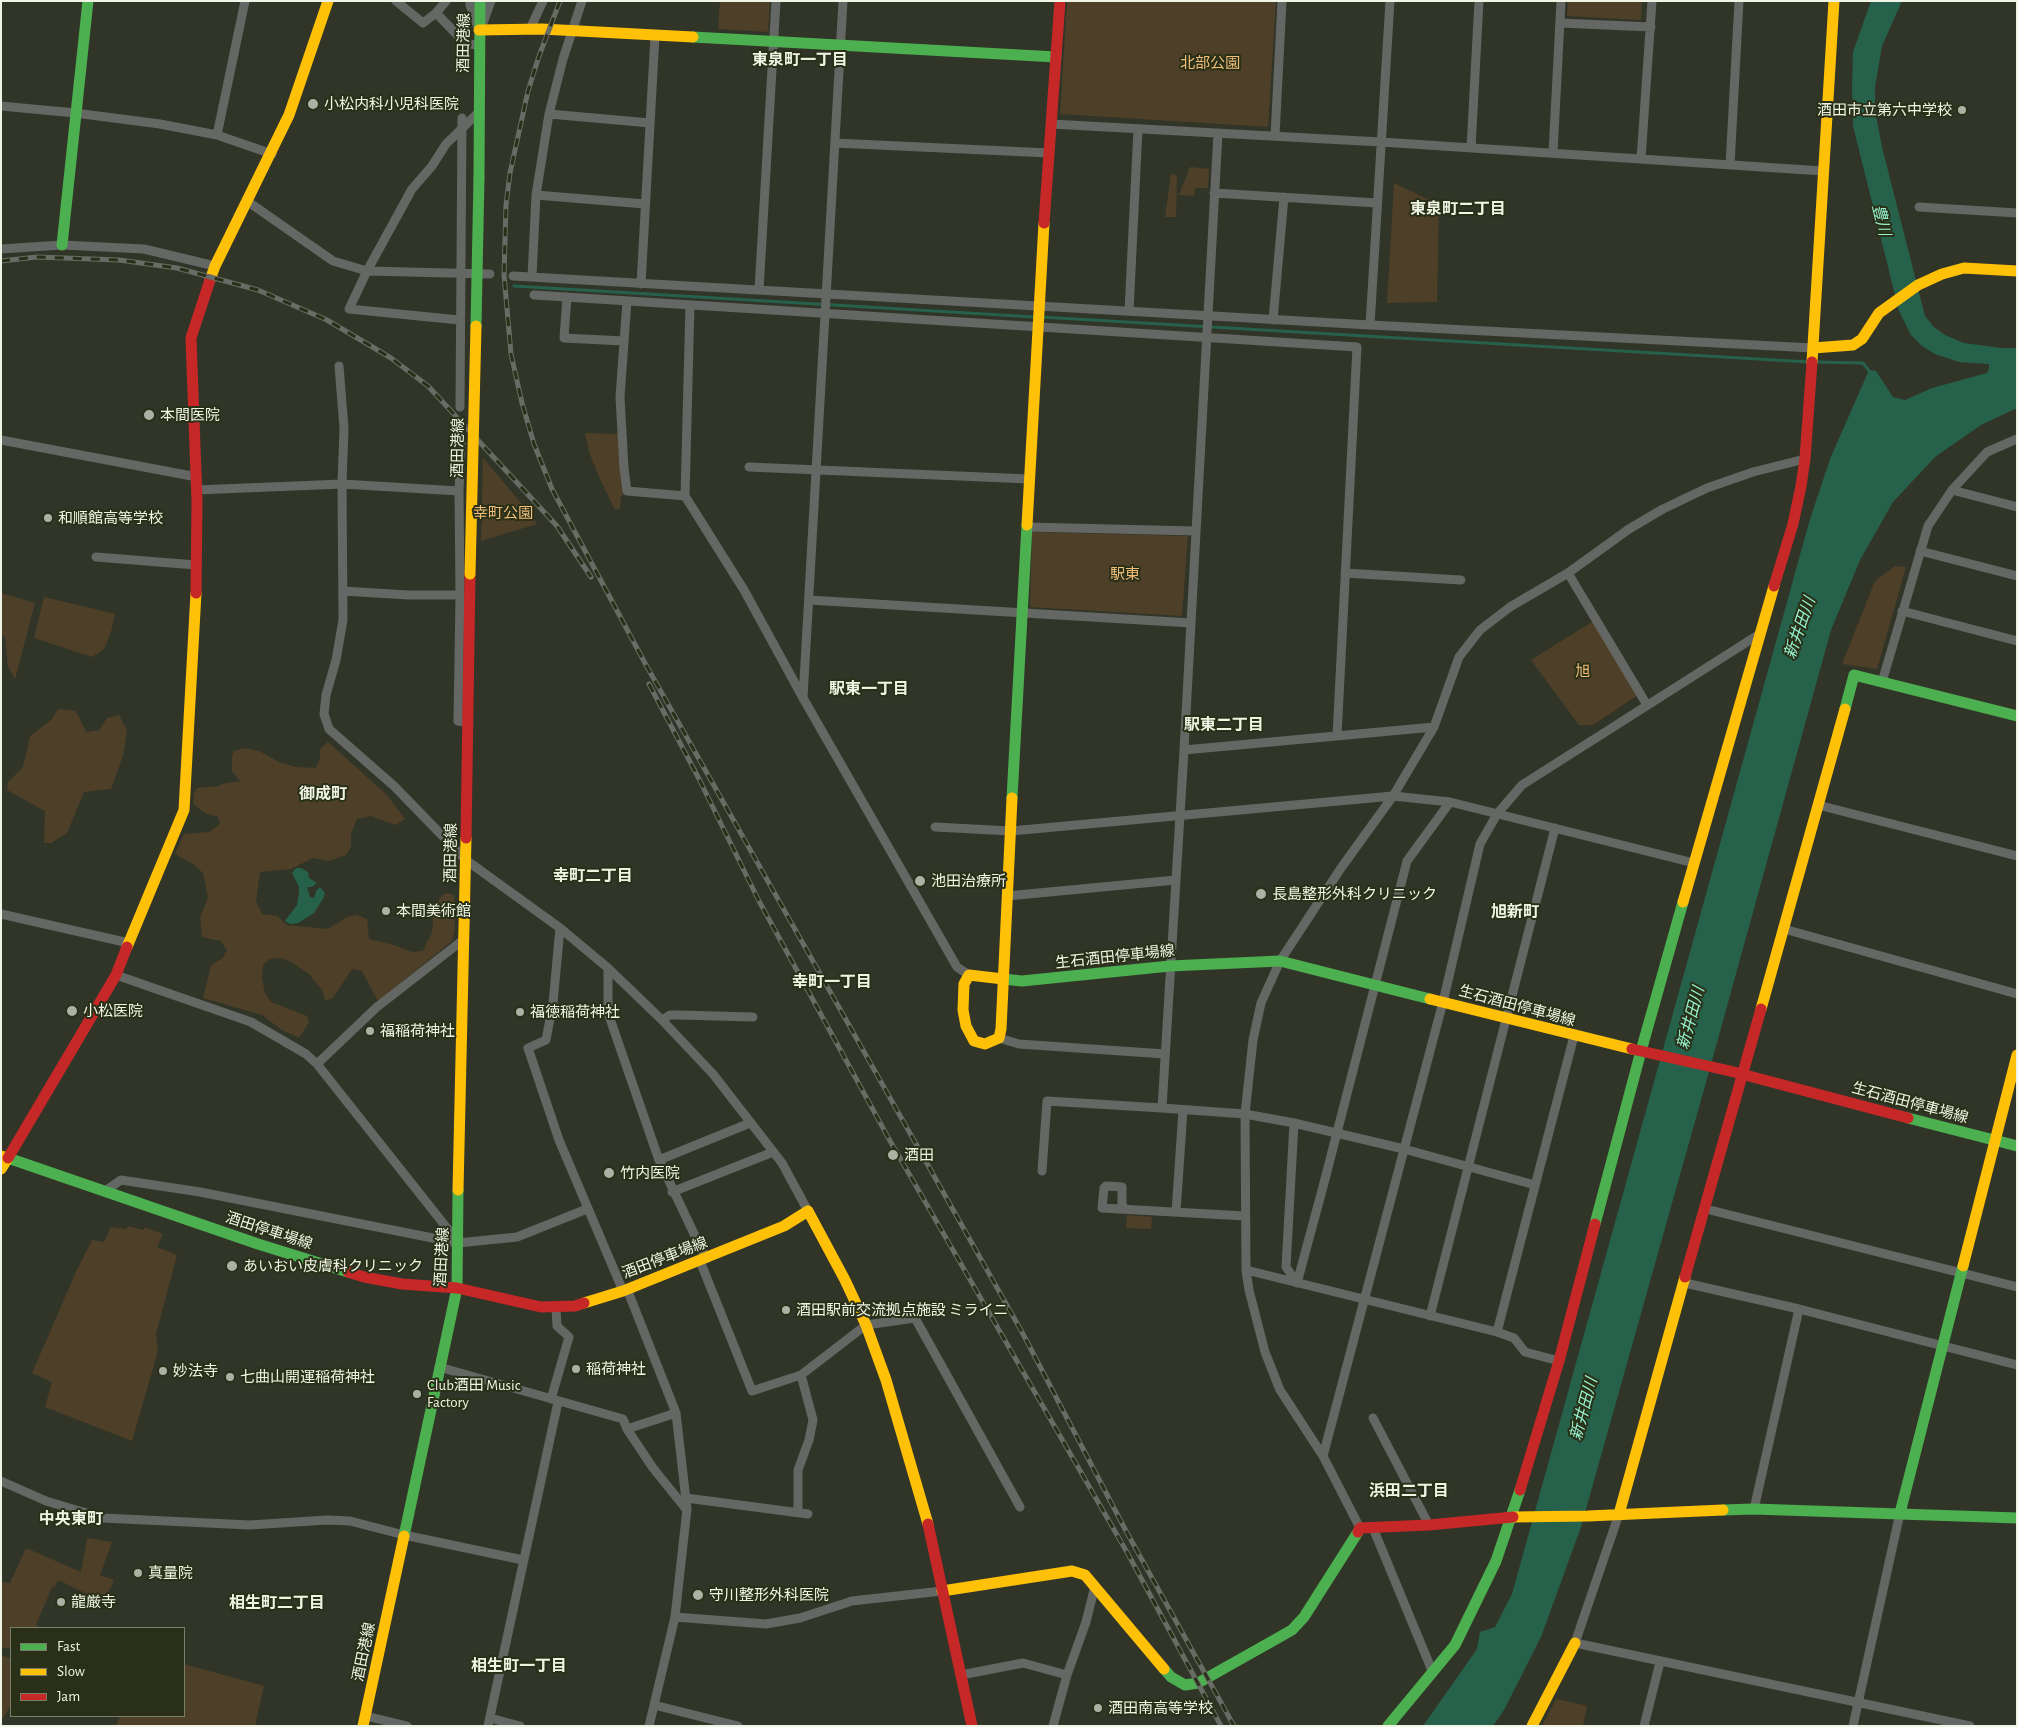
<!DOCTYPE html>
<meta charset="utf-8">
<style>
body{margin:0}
#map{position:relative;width:2018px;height:1727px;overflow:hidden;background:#313528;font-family:"Alegreya Sans",sans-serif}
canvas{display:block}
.frame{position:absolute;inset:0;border:2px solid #f0f4e5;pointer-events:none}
.legend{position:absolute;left:10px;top:1627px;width:175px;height:90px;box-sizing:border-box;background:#2a3018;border:1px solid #797e6a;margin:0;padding:6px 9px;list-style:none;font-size:15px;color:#f0f4e5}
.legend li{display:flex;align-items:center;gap:10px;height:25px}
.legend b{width:25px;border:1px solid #797e6a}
</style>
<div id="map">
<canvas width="2018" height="1727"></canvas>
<div class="frame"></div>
<ul class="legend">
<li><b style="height:6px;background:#4caf50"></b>Fast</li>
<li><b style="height:6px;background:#ffc107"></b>Slow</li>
<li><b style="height:6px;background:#c62828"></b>Jam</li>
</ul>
</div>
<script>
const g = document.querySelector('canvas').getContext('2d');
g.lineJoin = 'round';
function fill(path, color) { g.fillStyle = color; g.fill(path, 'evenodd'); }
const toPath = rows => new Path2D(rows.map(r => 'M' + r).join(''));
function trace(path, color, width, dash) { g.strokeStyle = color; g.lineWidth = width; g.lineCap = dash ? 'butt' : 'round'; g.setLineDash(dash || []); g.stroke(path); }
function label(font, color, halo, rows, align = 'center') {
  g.font = font + ' "Alegreya Sans","Noto Sans JP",sans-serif'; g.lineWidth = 4; g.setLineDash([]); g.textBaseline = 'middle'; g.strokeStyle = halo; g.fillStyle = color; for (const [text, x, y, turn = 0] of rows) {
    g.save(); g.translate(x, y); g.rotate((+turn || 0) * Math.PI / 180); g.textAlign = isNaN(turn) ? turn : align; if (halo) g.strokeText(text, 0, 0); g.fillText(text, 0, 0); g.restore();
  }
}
fill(toPath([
 [720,1,770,1,768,32,718,29],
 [1067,1,1276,1,1268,127,1060,114],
 [1568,1,1642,1,1641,20,1567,16],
 [1190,167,1209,169,1208,188,1195,188,1194,196,1179,195],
 [1171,174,1177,175,1176,217,1165,217],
 [1394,183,1439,205,1437,302,1387,303],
 [585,433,620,434,623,495,621,496,620,508,615,510,600,479,589,452],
 [483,458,527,510,537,524,481,541],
 [1032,532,1188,536,1182,616,1030,607],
 [1895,566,1906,567,1877,669,1842,664,1875,581],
 [1,593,35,603,15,679,8,667,5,637,1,635],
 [44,597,115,614,111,632,104,649,92,657,34,638],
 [1595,620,1638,695,1593,725,1579,725,1531,660],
 [58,709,76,711,86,732,99,730,107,718,119,715,127,731,123,756,111,789,84,792,67,833,51,843,44,843,45,811,7,790,8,782,23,767,30,736,52,719],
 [328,742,387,795,405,819,395,825,371,816,357,819,351,834,351,847,346,855,329,861,313,858,291,869,260,872,256,901,262,914,277,916,287,925,328,929,347,917,356,915,367,919,369,939,391,944,412,952,423,951,432,932,434,909,442,895,447,893,454,895,455,930,452,941,378,1001,362,971,352,969,332,999,325,1000,322,990,310,975,293,963,281,958,270,959,263,965,262,978,265,993,271,1002,307,1016,309,1022,299,1038,282,1030,262,1015,203,998,211,965,223,958,227,950,221,941,202,937,200,917,208,898,203,873,193,864,175,854,184,834,209,832,220,824,218,817,205,813,193,804,194,793,197,788,219,786,222,784,240,781,232,771,232,757,234,751,245,748,259,751,279,762,296,767,316,768,320,759,320,749],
 [1127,1215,1152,1217,1151,1229,1126,1228],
 [128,1226,144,1230,144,1227,163,1234,157,1247,177,1255,156,1334,158,1351,132,1441,45,1407,52,1382,32,1373,76,1272,92,1240,104,1242,111,1227,126,1229],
 [87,1538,112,1542,100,1575,114,1580,104,1602,58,1580,54,1588,52,1587,36,1625,41,1628,11,1628,11,1648,1,1648,1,1582,10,1583,26,1548,81,1572],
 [1,1655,11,1659,11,1704,3,1719,1,1719],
 [184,1664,264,1686,255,1726,116,1726,120,1716,184,1716],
 [1556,1699,1587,1706,1583,1726,1542,1726]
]), '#4e3f28');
fill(toPath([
 [1871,1,1902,1,1882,46,1875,87,1875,110,1882,147,1925,316,1934,327,1945,335,1964,343,2001,348,2017,348,2017,408,1981,425,1935,457,1893,502,1860,560,1831,630,1705,1086,1581,1527,1541,1637,1504,1710,1493,1726,1423,1726,1477,1649,1480,1632,1495,1627,1512,1594,1810,519,1830,459,1869,370,1876,371,1893,397,1905,400,1932,388,1987,373,1989,369,1989,364,1959,362,1935,354,1922,346,1911,335,1899,311,1853,126,1852,87,1853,52],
 [296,868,301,868,308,872,309,878,317,883,312,887,307,887,310,897,314,898,316,891,320,887,325,893,324,897,314,913,298,923,290,924,285,921,297,905,299,893,299,887,292,873]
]), '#26614b');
trace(toPath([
 [514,286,1035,317],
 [1041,317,1809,362],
 [1815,362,1863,363,1870,372]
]), '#26614b', 3);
trace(toPath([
 [396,1,423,23,436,13,446,1],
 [470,1,470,5,477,25],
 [436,13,466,44,479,45],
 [483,23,491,1],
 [1560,23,1651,27],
 [530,29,543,1],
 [1,106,75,113,160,124,217,135,272,154],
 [549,114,563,59,582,1],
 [1051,124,1381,142,1823,171],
 [1218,133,1184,750,1162,1108,1245,1114,1294,1123,1404,1149,1535,1185],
 [217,135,245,1],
 [1275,136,1282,1],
 [835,143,1049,153],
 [1471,148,1479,1],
 [1553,153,1561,1],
 [1641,159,1652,1],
 [1730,165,1739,1],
 [1214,193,1377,203],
 [536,195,549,114,650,123],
 [247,201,333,261,367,271,490,274],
 [1919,207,2017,213],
 [1,249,62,245,144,249,215,266],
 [513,276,1370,325,1813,348],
 [532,277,536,195,645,204],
 [641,284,655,36],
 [759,290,776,1],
 [534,295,1357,347,1337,736],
 [567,297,564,338,624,341],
 [627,301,620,397,624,468,627,491,685,496],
 [690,305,685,496,744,590,803,698,957,967,969,975],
 [1129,311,1138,129],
 [459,320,349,309,367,271,412,189,432,166,446,144,479,112],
 [1273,320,1284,197],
 [1370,325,1390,1],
 [339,366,344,428,342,484,343,620,336,660,326,695,324,714,329,729,394,786,466,860,560,928,608,968,662,1020,713,1074,782,1163,808,1211],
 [460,407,462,118],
 [1,440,197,477],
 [461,443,459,491,460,595,458,721,469,723],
 [749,467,1029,479],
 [197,490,342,484,459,491],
 [1952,490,2017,507],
 [1027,527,1196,531],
 [1920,551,2017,576],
 [96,557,196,565],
 [1345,573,1461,580],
 [1568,573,1647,705],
 [343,591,408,595,460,595],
 [809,600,1191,623],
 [1902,611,2017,641],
 [1882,682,1928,526,1952,490,1987,452,2017,439],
 [803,698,843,1],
 [1184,750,1434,727],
 [1818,805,2017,856],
 [935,827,1011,831,1393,796,1450,802,1694,863],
 [1007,896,1176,880],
 [1,914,129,943],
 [560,928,553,1003,546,1040,528,1048,559,1140,623,1291],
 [1784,929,2017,994],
 [608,968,608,1013,659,1160,706,1259],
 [116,975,251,1022,306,1054,317,1064,458,1242],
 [662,1020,670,1015,679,1015,753,1017],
 [999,1038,1019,1044,1165,1054],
 [317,1064,377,1007,463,940],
 [1294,1123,1286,1267,1297,1283,1324,1183,1407,861,1450,802],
 [659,1160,750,1123],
 [1042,1171,1047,1101,1162,1108],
 [105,1191,121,1180,200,1192,458,1243,517,1237,587,1209],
 [672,1192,773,1152],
 [1125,1209,1122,1205,1122,1187,1106,1186,1104,1188,1102,1208,1245,1216],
 [1706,1209,2017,1287],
 [1176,1212,1183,1110],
 [700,1261,752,1391,801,1375,866,1325,915,1318,1020,1507],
 [1246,1270,1497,1332,1514,1338,1525,1352,1559,1361],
 [1685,1283,1799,1309,2017,1365],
 [627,1289,676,1413,687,1509,675,1617,649,1726],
 [1430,1316,1555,828],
 [1497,1332,1574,1036],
 [439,1367,623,1419,627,1429,676,1413],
 [551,1399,569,1337,557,1326,556,1308],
 [1373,1418,1429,1525],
 [627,1429,653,1468,686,1509],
 [1323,1456,1443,1002,1480,844,1497,814,1522,785,1758,635],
 [1,1481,46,1501,103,1518,250,1525,327,1520,350,1521,404,1535,523,1560],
 [686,1498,808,1514],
 [1754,1509,1799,1309],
 [798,1512,798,1470,809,1440,813,1420,801,1375],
 [1619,1514,1575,1643,1970,1726],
 [1360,1528,1323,1456,1280,1390,1265,1352,1249,1290,1246,1270,1245,1114,1253,1040,1261,1003,1280,961,1341,868,1393,796,1434,727,1459,657,1480,630,1510,607,1568,573,1629,529,1663,509,1707,488,1753,472,1805,459],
 [1373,1528,1433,1673],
 [675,1617,766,1624,800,1618,852,1601,942,1591],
 [961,1675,1023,1663,1067,1675],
 [654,1705,738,1726],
 [366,1716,407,1726],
 [490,1718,520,1726],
 [488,1726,558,1402],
 [1053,1726,1067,1675,1086,1622,1095,1586],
 [1644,1726,1660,1662],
 [1853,1726,1900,1513]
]), '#646763', 9);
trace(toPath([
 [693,37,1056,57],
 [479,178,480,1],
 [62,245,88,1],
 [1845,709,1854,675,2017,716],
 [1012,798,1027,525],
 [1003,979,1022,981,1170,966,1280,961,1430,999],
 [1908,1118,2017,1146],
 [8,1158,258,1244,348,1272],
 [1595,1224,1641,1051,1683,902],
 [1723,1510,1754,1509,2017,1518],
 [1900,1513,1963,1266],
 [404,1536,457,1288,458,1190],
 [1164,1669,1171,1677,1185,1685,1198,1683,1292,1630,1304,1617,1358,1532],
 [1388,1726,1455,1645,1496,1561,1520,1490]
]), '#4caf50', 11);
trace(toPath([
 [479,30,542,29,693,37],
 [210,280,215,266,289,115,328,1],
 [1813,348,1853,345,1862,339,1879,313,1918,285,1942,274,1964,268,2017,271],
 [1812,362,1834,1],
 [1027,525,1044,223],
 [1683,902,1774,586],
 [127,947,184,810,196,593],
 [1003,979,969,975,964,984,963,1010,966,1026,974,1041,985,1044,999,1038,1001,1029,1012,798],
 [1430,999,1632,1049],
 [1761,1009,1845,709],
 [1,1156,8,1158,1,1169],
 [458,1190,466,838],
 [808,1211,845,1280,866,1325,886,1380,928,1524],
 [1963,1266,2017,1055],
 [584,1303,623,1291,784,1226,808,1211],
 [1619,1514,1685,1277],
 [1513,1517,1588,1516,1723,1510],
 [942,1591,1072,1571,1085,1575,1164,1669],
 [363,1726,404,1536],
 [1532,1726,1575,1643]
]), '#ffc107', 11);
trace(toPath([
 [1044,223,1060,1],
 [1774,586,1793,524,1801,486,1805,459,1812,362],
 [196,593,197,501,191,338,210,280],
 [466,838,470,574],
 [1632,1049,1730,1071,1908,1118],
 [8,1158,116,975,127,947],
 [348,1272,364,1277,402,1284,457,1288,541,1307,575,1306,584,1303],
 [1685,1277,1761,1009],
 [1520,1490,1559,1361,1595,1224],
 [928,1524,972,1726],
 [1358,1532,1360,1528,1429,1525,1513,1517]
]), '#c62828', 11);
const rail = toPath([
 [560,1,539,56,528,91,510,173,506,205,504,275,511,354,522,403,534,444,552,489,646,665,1022,1332,1126,1531,1234,1726],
 [1,261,37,257,119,260,177,268,258,290,327,320,391,358,428,386,557,526,591,577],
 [649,684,698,777,759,901,889,1139,1128,1554,1221,1726]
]);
trace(rail, '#696c65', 5);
trace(rail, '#2a3018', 3, [9]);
trace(toPath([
 [476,326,479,178]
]), '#4caf50', 11);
trace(toPath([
 [470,574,476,326]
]), '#ffc107', 11);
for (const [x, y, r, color] of [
 [313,104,6,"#adb1a3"],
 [1962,110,5,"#adb1a3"],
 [149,415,6,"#adb1a3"],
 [48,518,5,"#adb1a3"],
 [920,881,6,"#adb1a3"],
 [1261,894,6,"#adb1a3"],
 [386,911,5,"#adb1a3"],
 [72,1011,6,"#adb1a3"],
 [520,1012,5,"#adb1a3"],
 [370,1031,5,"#adb1a3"],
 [893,1155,6,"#adb1a3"],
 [609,1173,6,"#adb1a3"],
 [232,1266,6,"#adb1a3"],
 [786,1310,5,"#adb1a3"],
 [576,1369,5,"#adb1a3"],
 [163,1371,5,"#adb1a3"],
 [230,1377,5,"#adb1a3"],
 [417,1394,5,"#adb1a3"],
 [138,1573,5,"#adb1a3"],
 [698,1595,6,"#adb1a3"],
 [61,1602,5,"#adb1a3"],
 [1098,1708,5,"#adb1a3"]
]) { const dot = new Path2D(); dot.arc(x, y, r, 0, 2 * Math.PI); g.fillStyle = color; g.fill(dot); trace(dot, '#2a3018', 2); }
label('15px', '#f0f4e5', '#2a3018', [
 ["酒田港線",464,43,-89],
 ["酒田港線",458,448,-89],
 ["酒田港線",451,853,-89],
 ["生石酒田停車場線",1115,957,-6],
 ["生石酒田停車場線",1517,1006,15],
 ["生石酒田停車場線",1910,1103,15],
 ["酒田停車場線",269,1231,18],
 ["酒田港線",442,1257,-87],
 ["酒田停車場線",665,1258,-21],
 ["酒田港線",364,1652,-78]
]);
label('15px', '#f1be79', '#2a3018', [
 ["北部公園",1210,63],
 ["幸町公園",503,513],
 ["駅東",1125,574],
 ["旭",1583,671]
]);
label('15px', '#f0f4e5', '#2a3018', [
 ["小松内科小児科医院",324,104],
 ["酒田市立第六中学校",1952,110,"right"],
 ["本間医院",160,415],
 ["和順館高等学校",58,518],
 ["池田治療所",931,881],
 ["長島整形外科クリニック",1272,894],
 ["本間美術館",396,911],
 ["小松医院",83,1011],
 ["福徳稲荷神社",530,1012],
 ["福稲荷神社",380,1031],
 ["酒田",904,1155],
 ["竹内医院",620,1173],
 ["あいおい皮膚科クリニック",243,1266],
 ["酒田駅前交流拠点施設 ミライニ",796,1310],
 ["稲荷神社",586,1369],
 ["妙法寺",173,1371],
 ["七曲山開運稲荷神社",240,1377],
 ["Club酒田 Music",427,1385],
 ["Factory",427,1402],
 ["真量院",148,1573],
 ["守川整形外科医院",709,1595],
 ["龍厳寺",71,1602],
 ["酒田南高等学校",1108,1708]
], 'left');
label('bold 16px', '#f0f4e5', '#2a3018', [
 ["東泉町一丁目",800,60],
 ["東泉町二丁目",1458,209],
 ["駅東一丁目",869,689],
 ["駅東二丁目",1224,725],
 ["御成町",323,794],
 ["幸町二丁目",593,876],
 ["旭新町",1515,912],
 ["幸町一丁目",832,982],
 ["浜田二丁目",1409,1491],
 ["中央東町",71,1519],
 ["相生町二丁目",277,1603],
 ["相生町一丁目",519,1666]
]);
label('italic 16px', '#95f4d0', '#2a3018', [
 ["豊川",1881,220,76],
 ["新井田川",1800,628,-71],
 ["新井田川",1691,1018,-75],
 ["新井田川",1584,1409,-75]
]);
</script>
